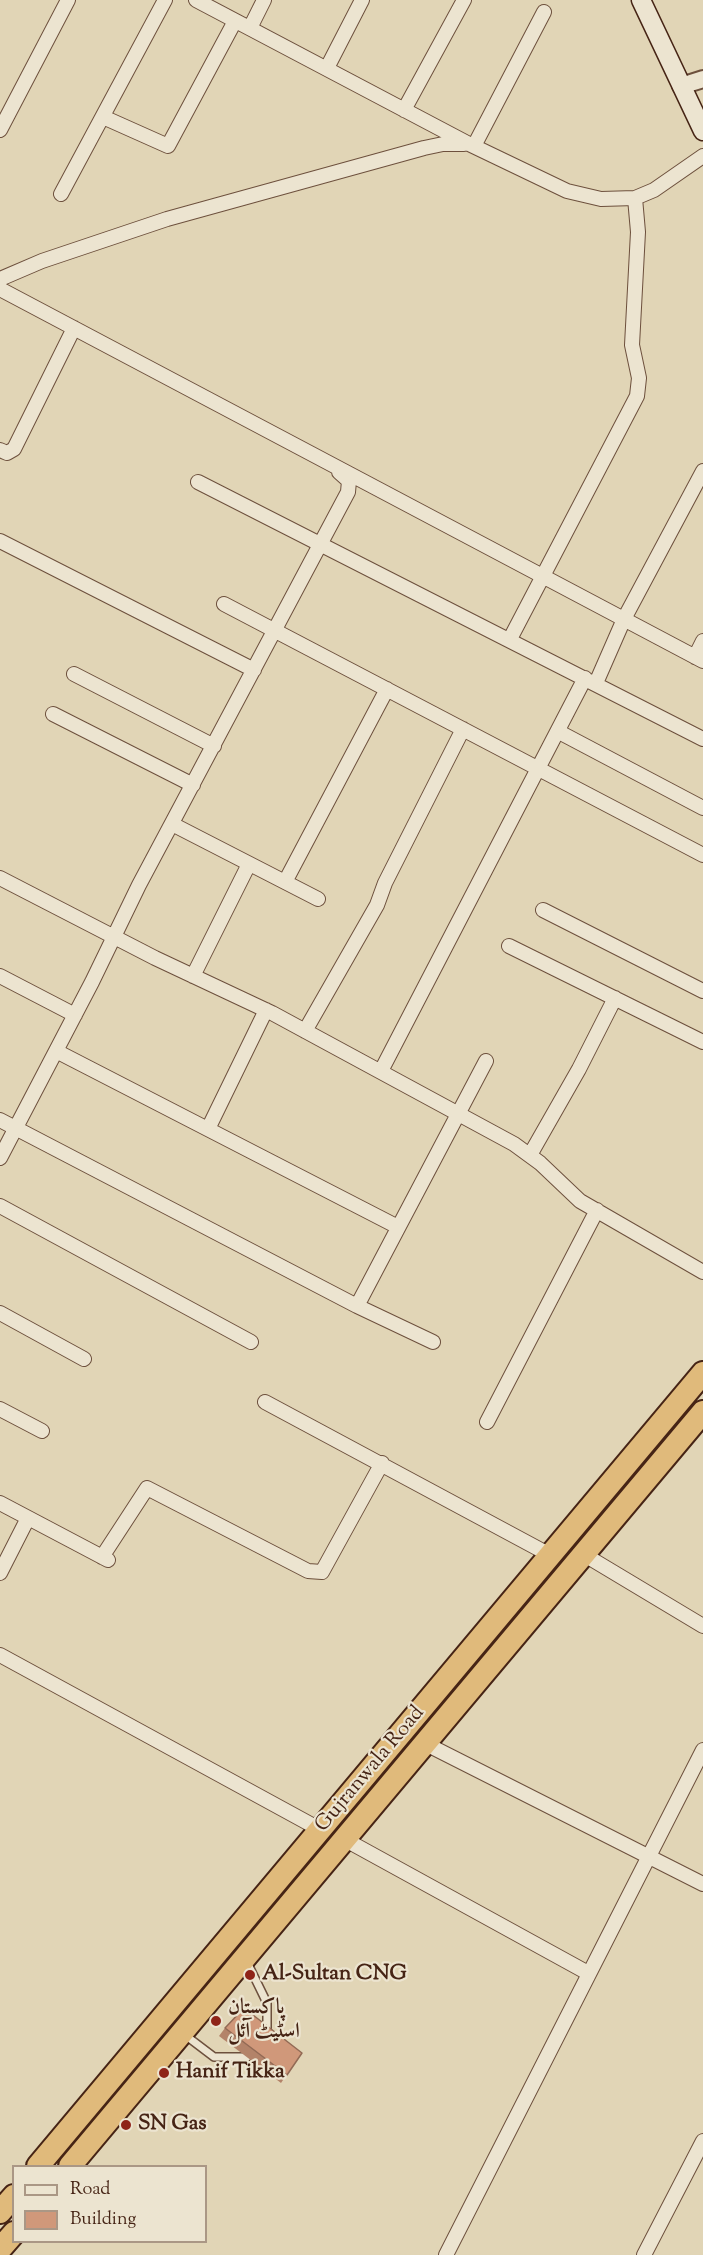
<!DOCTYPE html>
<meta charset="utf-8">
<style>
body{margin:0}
#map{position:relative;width:703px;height:2255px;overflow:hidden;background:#e1d5b6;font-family:"Sorts Mill Goudy",serif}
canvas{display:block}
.legend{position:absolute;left:12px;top:2165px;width:195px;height:78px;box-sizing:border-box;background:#ece4d0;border:2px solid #aa9785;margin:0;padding:8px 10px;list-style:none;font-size:18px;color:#462415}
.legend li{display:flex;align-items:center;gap:12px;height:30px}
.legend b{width:30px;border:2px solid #aa9785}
</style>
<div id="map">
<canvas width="703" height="2255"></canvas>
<ul class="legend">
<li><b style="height:8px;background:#ece4d0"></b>Road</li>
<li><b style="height:16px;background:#d0987a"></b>Building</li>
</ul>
</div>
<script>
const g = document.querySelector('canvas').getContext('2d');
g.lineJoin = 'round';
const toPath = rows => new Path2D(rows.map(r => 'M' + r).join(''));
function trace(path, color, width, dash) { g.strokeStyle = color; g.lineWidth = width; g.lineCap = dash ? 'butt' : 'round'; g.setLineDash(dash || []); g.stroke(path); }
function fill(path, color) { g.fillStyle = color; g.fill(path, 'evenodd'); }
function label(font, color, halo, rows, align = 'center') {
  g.font = font + ' "Sorts Mill Goudy",Amiri,serif'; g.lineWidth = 4.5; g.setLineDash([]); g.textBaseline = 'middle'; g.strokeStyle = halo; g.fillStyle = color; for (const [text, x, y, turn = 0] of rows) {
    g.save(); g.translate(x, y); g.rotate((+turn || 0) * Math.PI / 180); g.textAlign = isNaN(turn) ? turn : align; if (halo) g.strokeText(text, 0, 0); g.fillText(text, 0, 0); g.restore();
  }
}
const service = toPath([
 [246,1960,267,2003,267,2034],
 [185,2035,214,2057,247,2057]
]);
const minor = toPath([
 [196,0,469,144,567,191,601,199,635,198,654,190,703,156],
 [250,28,264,0],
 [327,68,362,0],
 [404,110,464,0],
 [103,117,168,146,235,21],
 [0,130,68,0],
 [474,146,544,12],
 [61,194,165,0],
 [0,279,42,261,167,219,424,148,443,144,464,144],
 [0,289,703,661],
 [0,450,7,453,14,449,74,328],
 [198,482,703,739],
 [0,541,254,670],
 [224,604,703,855],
 [510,639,637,396,639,378,632,345,638,232,635,198],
 [695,657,703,641],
 [74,674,214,746],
 [596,683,624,619,703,471],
 [53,714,193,785],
 [559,732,703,808],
 [172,824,318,899],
 [0,878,155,958,272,1013,514,1144,540,1163,580,1201,703,1272],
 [285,882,387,689],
 [543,910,703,991],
 [509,946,703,1042],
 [0,976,75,1015],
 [193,976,249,864],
 [305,1031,377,905,385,883,463,729],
 [56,1051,398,1227],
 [381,1071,585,678],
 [0,1120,357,1306,433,1342],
 [208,1129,266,1010],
 [530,1155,579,1069,615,998],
 [0,1158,92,982,139,885,348,492,349,481,339,472],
 [0,1206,251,1342],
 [357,1306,486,1061],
 [0,1313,84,1359],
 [265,1402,550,1555],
 [0,1409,42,1431],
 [487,1422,597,1210],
 [0,1503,108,1560],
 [583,1554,703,1626],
 [102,1557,147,1488,308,1571,322,1572,382,1463],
 [0,1573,28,1518],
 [0,1655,321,1830],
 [424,1743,703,1884],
 [344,1839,588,1973],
 [446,2255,703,1750],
 [644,2255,703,2141]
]);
const tertiary = toPath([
 [681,86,703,79]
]);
const secondary = toPath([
 [641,0,703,131]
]);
const trunk = toPath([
 [38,2166,703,1373],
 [70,2166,703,1412],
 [0,2212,14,2196],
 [0,2249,14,2233]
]);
trace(service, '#6d503d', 10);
trace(minor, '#6d503d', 16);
trace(tertiary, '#6d503d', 20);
trace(secondary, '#462415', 21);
trace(trunk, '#462415', 26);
trace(service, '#ece4d0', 7);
trace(minor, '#ece4d0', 14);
trace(tertiary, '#ece4d0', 16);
trace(secondary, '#ece4d0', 18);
trace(trunk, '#e0ba7b', 22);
fill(toPath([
 [225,2028,302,2053,281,2083,219,2036]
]), '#b38369');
const building = toPath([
 [244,2008,302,2053,287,2075,225,2028,244,2008]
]);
fill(building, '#d0987a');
trace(building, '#926a55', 1.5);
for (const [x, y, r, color] of [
 [250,1975,6,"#8f2418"],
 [216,2021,6,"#8f2418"],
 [164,2073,6,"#8f2418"],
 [126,2125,6,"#8f2418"]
]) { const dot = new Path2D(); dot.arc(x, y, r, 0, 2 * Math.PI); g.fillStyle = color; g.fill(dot); trace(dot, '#ece4d0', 2); }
label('21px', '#462415', '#ece4d0', [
 ["Gujranwala Road",371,1770,-50]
]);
label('bold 21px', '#462415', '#ece4d0', [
 ["Al-Sultan CNG",262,1975],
 ["پاکستان",228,2009],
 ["اسٹیٹ آئل",228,2033],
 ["Hanif Tikka",176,2073],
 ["SN Gas",138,2125]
], 'left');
</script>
